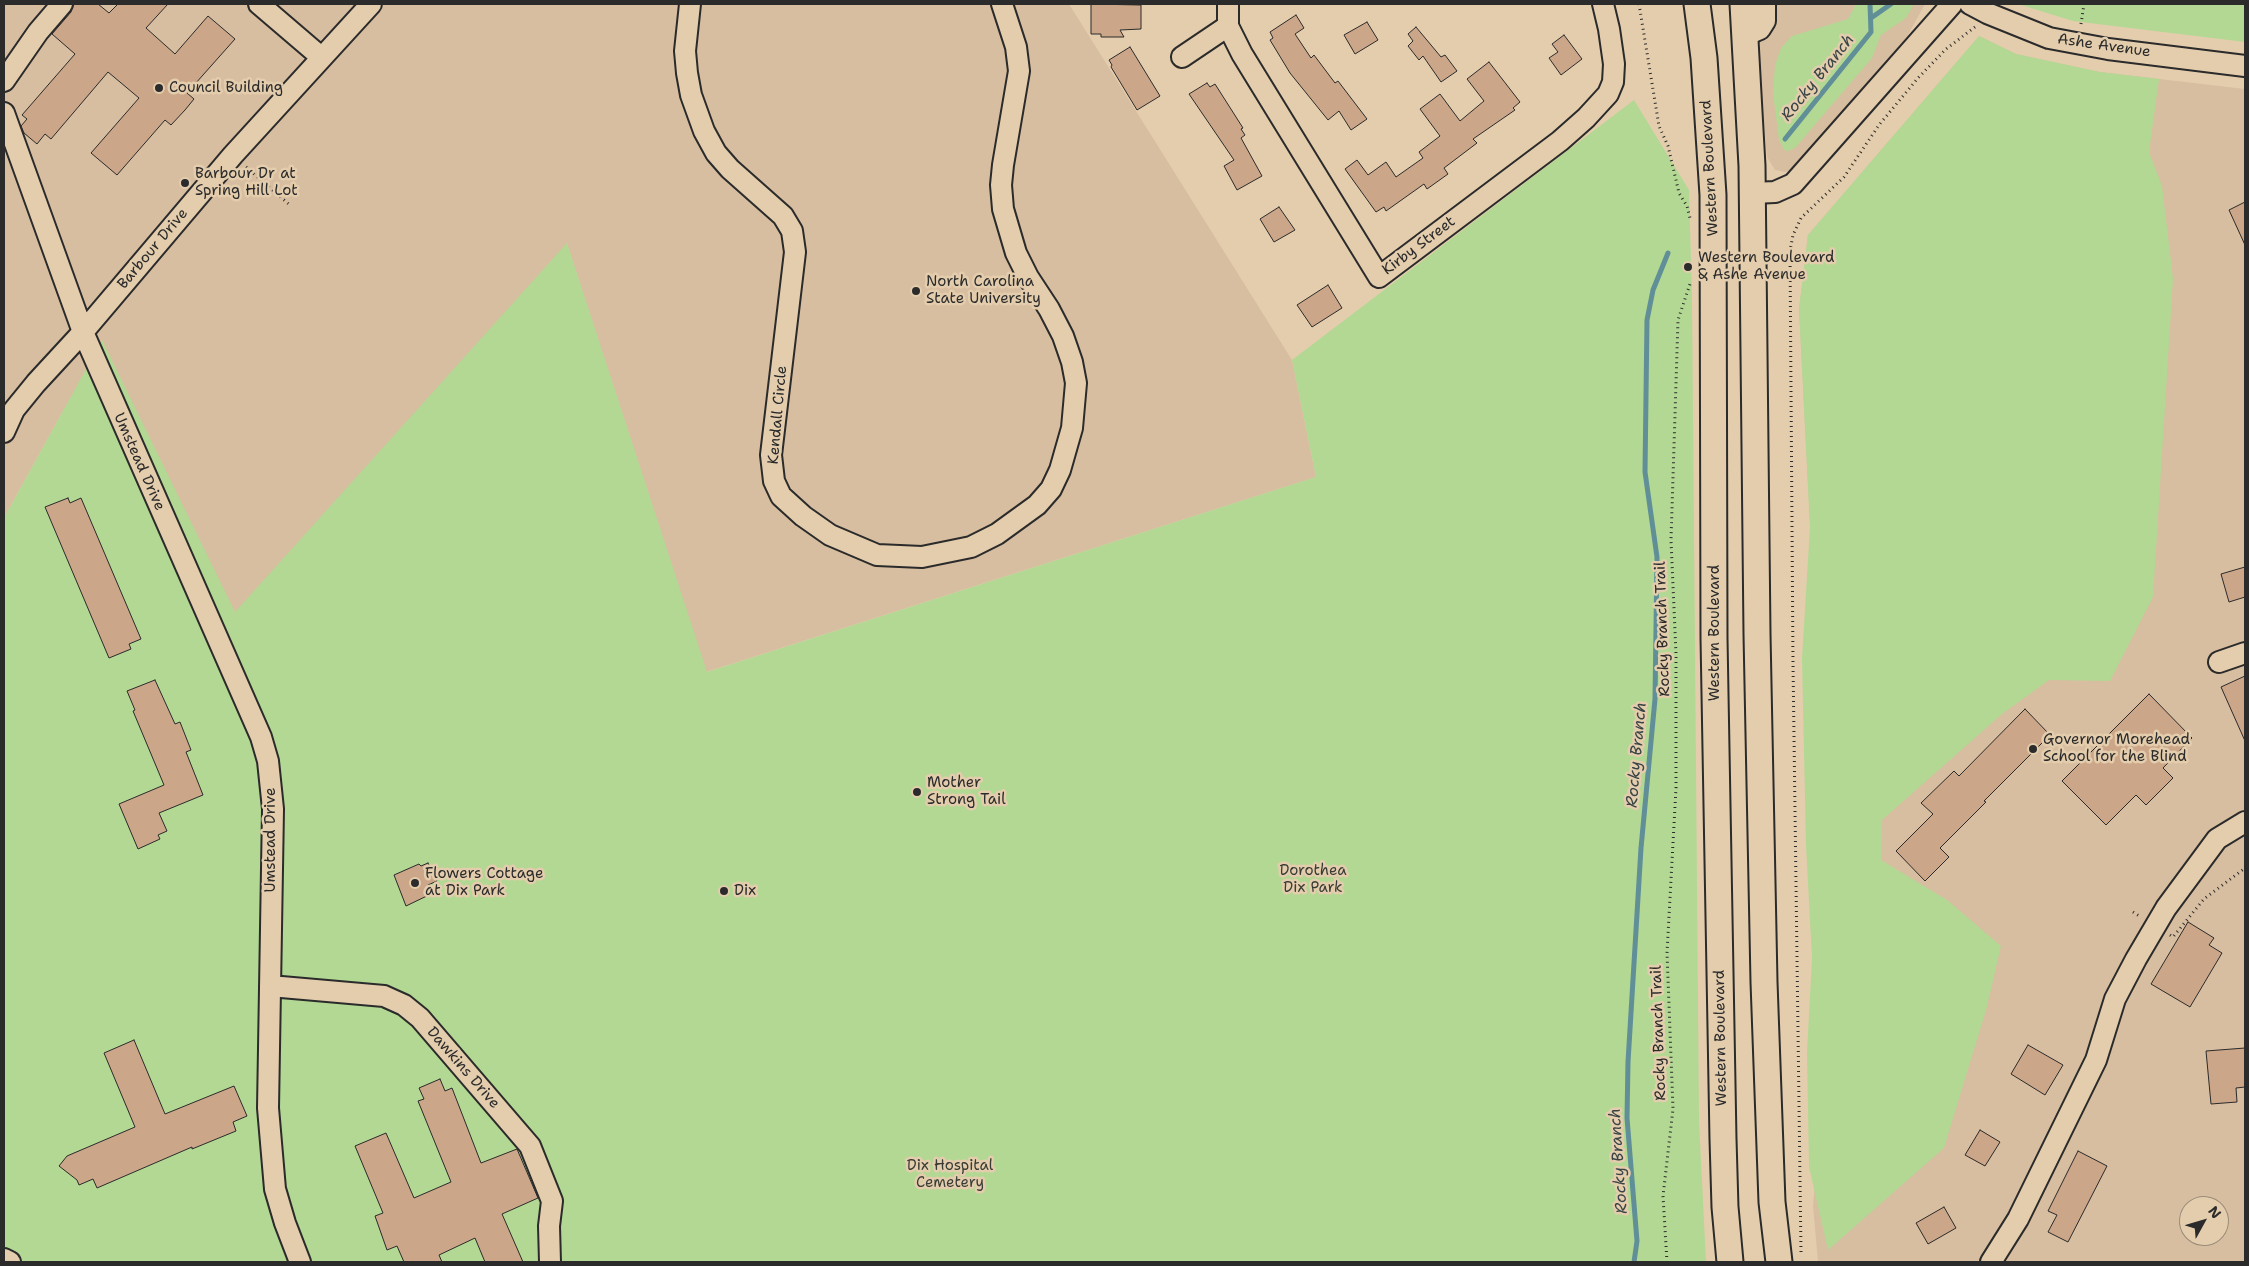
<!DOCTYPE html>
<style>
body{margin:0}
#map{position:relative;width:2249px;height:1266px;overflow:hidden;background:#e4cdad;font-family:"Shantell Sans",sans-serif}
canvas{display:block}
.frame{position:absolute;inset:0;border:5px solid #2b2b2b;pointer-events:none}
.north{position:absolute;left:2179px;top:1196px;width:50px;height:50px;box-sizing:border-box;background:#e4cdad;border:1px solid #9a8c79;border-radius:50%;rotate:51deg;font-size:14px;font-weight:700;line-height:20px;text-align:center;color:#2b2b2b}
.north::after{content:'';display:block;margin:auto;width:18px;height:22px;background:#2b2b2b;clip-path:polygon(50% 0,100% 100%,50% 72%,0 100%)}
</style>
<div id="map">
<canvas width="2249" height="1266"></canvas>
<div class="frame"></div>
<div class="north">N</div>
</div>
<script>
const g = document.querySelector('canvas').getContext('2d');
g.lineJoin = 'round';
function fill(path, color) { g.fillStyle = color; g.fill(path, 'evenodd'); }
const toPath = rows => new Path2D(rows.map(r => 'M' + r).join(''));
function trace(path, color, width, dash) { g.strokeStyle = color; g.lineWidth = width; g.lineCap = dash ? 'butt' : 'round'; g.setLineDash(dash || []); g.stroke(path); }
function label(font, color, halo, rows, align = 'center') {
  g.font = font + ' "Shantell Sans",sans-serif'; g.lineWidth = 5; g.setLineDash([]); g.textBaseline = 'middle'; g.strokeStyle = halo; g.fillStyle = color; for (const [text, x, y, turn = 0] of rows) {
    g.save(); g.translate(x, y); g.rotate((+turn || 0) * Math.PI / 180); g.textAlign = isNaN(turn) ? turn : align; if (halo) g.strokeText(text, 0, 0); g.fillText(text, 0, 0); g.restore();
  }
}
fill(toPath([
 [4,4,1069,4,1292,360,1316,477,706,672,567,244,591,1262,47,1262,63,411,4,518],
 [1753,4,1925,4,1908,35,1891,57,1800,163,1792,170,1785,172,1775,170,1767,157],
 [1979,36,2016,54,2100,72,2245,89,2245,1262,1818,1262,1813,1206,1833,972,1799,309,1808,235],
 [2189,1206,2219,1206,2219,1236,2189,1236]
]), '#d8bea0');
fill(toPath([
 [1856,4,1914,4,1906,18,1881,35,1872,58,1795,148,1788,151,1784,150,1779,140,1773,93,1775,65,1781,48,1792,36,1848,19],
 [2018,4,2245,4,2245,42,2073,21],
 [1979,36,2016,54,2100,72,2159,79,2149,152,2162,186,2173,279,2153,597,2110,681,2049,680,2002,714,1882,820,1881,860,1947,900,2001,946,1986,1010,1944,1148,1828,1250,1809,1167,1807,1052,1812,958,1806,845,1802,658,1810,527,1799,309,1808,235],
 [1634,100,1689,190,1692,298,1699,1121,1706,1262,4,1262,4,518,102,340,235,612,567,243,707,672,1316,477,1292,360]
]), '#b2d893');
trace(toPath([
 [1871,18,1891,4],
 [1785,139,1871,32,1870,4],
 [1634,1262,1637,1241,1627,1118,1628,1062,1641,848,1655,699,1657,557,1645,472,1647,320,1653,290,1668,253]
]), '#608f98', 5);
const building = toPath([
 [74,4,98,4,109,13,118,4,168,4,146,28,175,54,208,16,235,39,187,93,194,99,185,110,171,125,165,120,117,175,91,153,139,98,108,72,51,139,45,134,37,144,24,133,21,126,27,119,22,115,75,54,52,34,71,12,74,4],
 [1091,4,1141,5,1141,29,1120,30,1124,37,1101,37,1101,34,1091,34,1091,4],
 [1296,15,1304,28,1295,34,1311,58,1314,55,1335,83,1338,81,1367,119,1351,130,1339,111,1328,120,1290,73,1270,40,1273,38,1270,32,1296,15],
 [1367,22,1378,40,1355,54,1344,35,1367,22],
 [1416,27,1441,57,1445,55,1457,71,1441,82,1423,56,1419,60,1408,46,1413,41,1408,34,1416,27],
 [1564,35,1582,59,1561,75,1549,58,1558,52,1552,44,1564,35],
 [1130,47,1160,96,1137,110,1111,67,1112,65,1109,60,1130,47],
 [1489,62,1520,102,1513,108,1515,110,1473,139,1477,143,1444,168,1448,174,1427,189,1424,184,1386,211,1384,207,1376,212,1345,169,1357,160,1368,175,1386,162,1396,177,1423,158,1419,152,1440,136,1420,109,1440,94,1460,121,1484,101,1467,79,1489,62],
 [1207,83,1210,87,1215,84,1243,128,1241,129,1245,135,1241,138,1262,176,1237,190,1224,166,1234,160,1189,94,1207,83],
 [2245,202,2245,245,2229,210,2245,202],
 [1279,207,1295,230,1274,242,1260,219,1279,207],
 [1328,285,1342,308,1312,327,1297,305,1328,285],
 [68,498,70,503,81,498,141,639,129,644,131,649,109,658,45,507,68,498],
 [2245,567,2245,597,2229,602,2221,574,2245,567],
 [2245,676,2245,741,2221,687,2245,676],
 [155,680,175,724,180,722,191,750,186,752,203,795,159,813,167,831,158,835,160,839,138,849,119,804,164,785,133,711,135,710,127,691,155,680],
 [2149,694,2192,738,2163,768,2173,778,2146,805,2136,795,2106,825,2062,781,2149,694],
 [2025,709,2050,735,1984,801,1986,802,1940,848,1949,857,1925,881,1896,851,1933,814,1921,803,1954,771,1959,776,2025,709],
 [428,863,437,881,428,885,433,893,406,906,394,875,419,864,421,866,428,863],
 [2188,922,2214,938,2209,945,2222,953,2190,1007,2151,984,2188,922],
 [134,1040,165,1114,234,1086,247,1116,233,1122,236,1131,192,1149,192,1147,97,1188,93,1179,79,1185,77,1180,59,1166,67,1156,135,1127,104,1053,134,1040],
 [2028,1045,2063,1065,2045,1095,2011,1074,2028,1045],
 [2245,1048,2245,1087,2236,1088,2237,1102,2211,1104,2206,1051,2245,1048],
 [440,1079,445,1091,452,1088,481,1163,517,1149,538,1198,502,1214,523,1262,485,1262,475,1238,439,1255,442,1262,404,1262,397,1246,387,1250,375,1216,383,1213,355,1146,386,1133,414,1198,451,1182,418,1101,424,1099,419,1088,440,1079],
 [1980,1130,2000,1142,1985,1166,1965,1155,1980,1130],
 [2078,1151,2107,1166,2068,1242,2048,1232,2057,1215,2048,1211,2078,1151],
 [1944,1207,1956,1228,1928,1244,1916,1223,1944,1207]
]);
fill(building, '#cba688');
trace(building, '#2b2b2b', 1);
const minor = toPath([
 [259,4,321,57],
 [690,4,685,51,687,73,691,95,704,131,716,153,730,169,783,216,792,231,795,252,771,455,774,481,781,496,803,516,830,535,877,555,922,557,971,547,997,534,1037,505,1051,489,1060,470,1072,428,1076,383,1072,362,1063,336,1049,309,1028,277,1016,253,1003,209,1001,185,1003,165,1019,71,1016,47,1002,4],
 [1228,4,1228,26,1242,54,1379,277,1560,141,1586,118,1608,94,1613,82,1614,64,1609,29,1603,4],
 [1970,4,1987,13,2049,38,2108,49,2245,66],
 [1746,35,1760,29,1765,21,1765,4],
 [1182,57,1228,26],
 [4,81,38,32,62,4],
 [4,113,83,332,261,737,268,761,273,809,268,1108,275,1189,285,1223,300,1262],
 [1753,193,1775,192,1793,184,1952,4],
 [4,432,14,410,36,383,83,332,233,155,371,4],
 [2219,662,2245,653],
 [270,986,384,996,404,1005,420,1018,530,1146,552,1201,549,1226,550,1262],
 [4,1259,10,1262],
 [1991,1262,2018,1219,2096,1060,2115,999,2136,959,2166,908,2217,839,2245,822]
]);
const major = toPath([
 [1697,4,1704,58,1713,195,1714,638,1723,1139,1725,1207,1730,1262],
 [1743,4,1752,166,1757,634,1764,982,1772,1202,1779,1262]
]);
trace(minor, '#2b2b2b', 24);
trace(major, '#2b2b2b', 29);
trace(toPath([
 [1639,4,1659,126,1668,146,1679,193,1687,206,1690,218],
 [2081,24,2084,4],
 [246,167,291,206],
 [2133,912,2141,917],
 [2170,935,2173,937,2204,899,2245,868],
 [1801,1252,1793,663,1790,251,1793,235,1801,218,1844,177,1879,125,1918,78,1946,49,1975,27],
 [1667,1262,1663,1196,1673,1109,1667,953,1676,788,1676,654,1671,540,1678,320,1691,281]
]), '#2b2b2b', 3, [1, 4]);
trace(minor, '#e4cdad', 20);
trace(major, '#e4cdad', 25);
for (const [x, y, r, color] of [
 [159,88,5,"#2b2b2b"],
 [185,183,5,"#2b2b2b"],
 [1688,267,5,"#2b2b2b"],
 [916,291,5,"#2b2b2b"],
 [2033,749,5,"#2b2b2b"],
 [917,792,5,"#2b2b2b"],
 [415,883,5,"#2b2b2b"],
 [724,891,5,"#2b2b2b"]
]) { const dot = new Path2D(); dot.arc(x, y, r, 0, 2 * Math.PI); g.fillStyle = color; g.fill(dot); trace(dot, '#e4cdad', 2); }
label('15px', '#2b2b2b', '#e4cdad', [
 ["Ashe Avenue",2104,46,8],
 ["Western Boulevard",1710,168,-93],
 ["Kirby Street",1419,246,-37],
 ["Barbour Drive",153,249,-50],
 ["Kendall Circle",778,415,-85],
 ["Umstead Drive",139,462,66],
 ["Rocky Branch Trail",1663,629,-92],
 ["Western Boulevard",1715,633,-90],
 ["Umstead Drive",271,840,-90],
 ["Rocky Branch Trail",1659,1033,-92],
 ["Western Boulevard",1721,1038,-91],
 ["Dawkins Drive",463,1068,49]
]);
label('15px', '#2b2b2b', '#e4cdad', [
 ["Council Building",169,88],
 ["Barbour Dr at",195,174],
 ["Spring Hill Lot",195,191],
 ["Western Boulevard",1698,258],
 ["& Ashe Avenue",1698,275],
 ["North Carolina",926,282],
 ["State University",926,299],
 ["Governor Morehead",2043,740],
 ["School for the Blind",2043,757],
 ["Mother",927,783],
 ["Strong Tail",927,800],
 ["Flowers Cottage",425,874],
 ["at Dix Park",425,891],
 ["Dix",734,891]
], 'left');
label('15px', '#383c35', '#e4cdad', [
 ["Dorothea",1313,871],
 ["Dix Park",1313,888],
 ["Dix Hospital",950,1166],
 ["Cemetery",950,1183]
]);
label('italic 16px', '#384446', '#e4cdad', [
 ["Rocky Branch",1818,78,-51],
 ["Rocky Branch",1637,755,-85],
 ["Rocky Branch",1619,1161,-94]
]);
</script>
